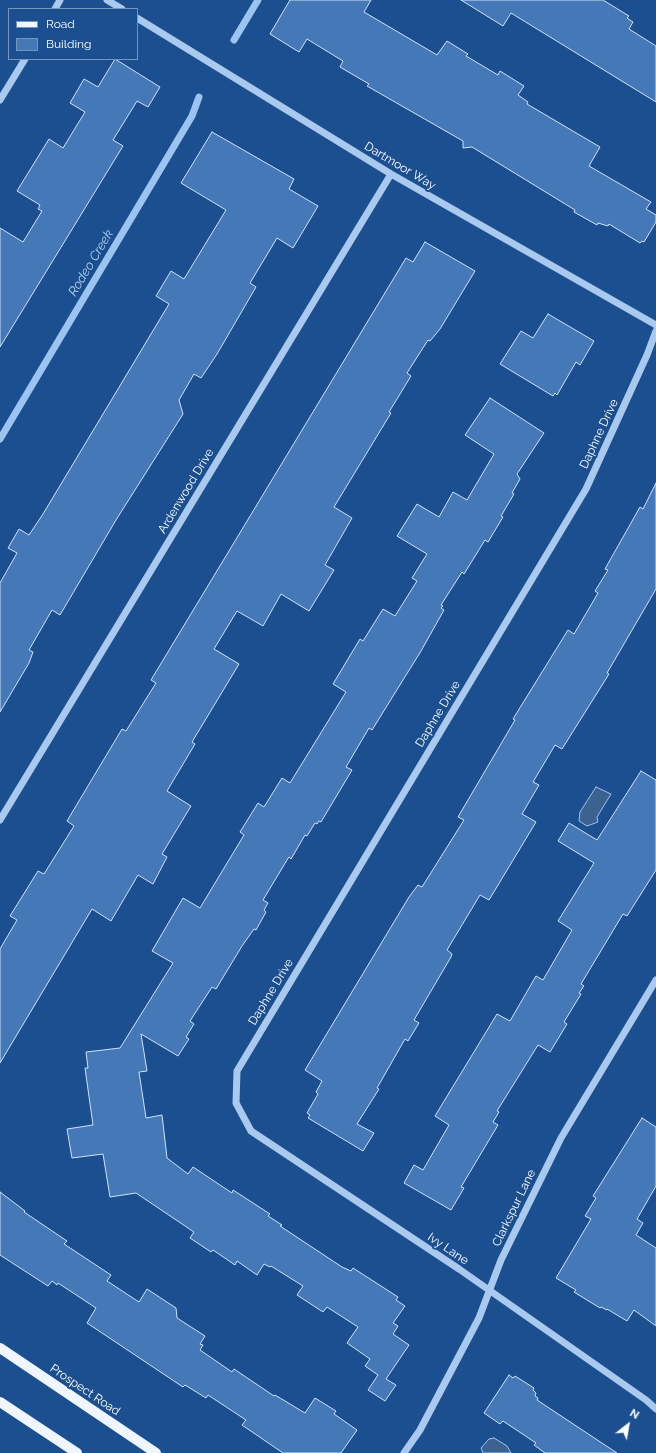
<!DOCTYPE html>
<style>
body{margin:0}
#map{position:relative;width:656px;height:1453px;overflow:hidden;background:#1b4f8f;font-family:Raleway,sans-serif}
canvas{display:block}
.legend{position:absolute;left:8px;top:8px;width:130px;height:52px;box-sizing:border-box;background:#1b4f8f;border:1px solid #7695bc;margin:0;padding:5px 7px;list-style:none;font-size:12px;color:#fff}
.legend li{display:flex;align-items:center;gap:8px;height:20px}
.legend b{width:20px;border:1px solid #7695bc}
.north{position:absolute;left:608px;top:1405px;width:40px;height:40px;-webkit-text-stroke:3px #1b4f8f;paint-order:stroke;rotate:31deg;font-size:11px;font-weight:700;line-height:16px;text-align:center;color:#fff}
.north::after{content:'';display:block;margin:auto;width:14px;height:18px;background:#fff;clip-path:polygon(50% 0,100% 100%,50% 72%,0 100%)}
</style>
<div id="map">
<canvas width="656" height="1453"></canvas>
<ul class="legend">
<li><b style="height:5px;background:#f0f6ff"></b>Road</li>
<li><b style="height:11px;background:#4478b7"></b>Building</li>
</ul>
<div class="north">N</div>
</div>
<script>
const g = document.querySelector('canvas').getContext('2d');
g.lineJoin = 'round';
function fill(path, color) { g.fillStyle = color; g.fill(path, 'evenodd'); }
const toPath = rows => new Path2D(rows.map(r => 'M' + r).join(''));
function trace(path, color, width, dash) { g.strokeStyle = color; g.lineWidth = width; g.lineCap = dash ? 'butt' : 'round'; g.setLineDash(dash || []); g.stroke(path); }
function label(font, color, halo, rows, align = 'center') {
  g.font = font + ' Raleway,sans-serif'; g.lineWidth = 4; g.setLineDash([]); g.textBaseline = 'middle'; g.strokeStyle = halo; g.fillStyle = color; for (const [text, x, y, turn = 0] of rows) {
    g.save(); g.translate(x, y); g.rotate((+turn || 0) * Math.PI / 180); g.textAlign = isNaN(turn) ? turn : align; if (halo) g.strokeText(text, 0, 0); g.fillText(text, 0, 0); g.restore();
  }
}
const water = toPath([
 [596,787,611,794,597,817,598,822,587,826,579,821,580,812,596,787],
 [494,1438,507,1446,511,1453,483,1453,481,1448,489,1439,494,1438]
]);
fill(water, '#3c6290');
trace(water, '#9cc4f0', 1);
trace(toPath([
 [234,40,258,0],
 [0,439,192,116,199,97]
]), '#9cc4f0', 7);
const building = toPath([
 [290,0,371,0,364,12,437,55,447,41,468,54,466,56,498,75,500,71,524,86,518,95,528,102,527,104,600,147,589,166,651,202,646,209,656,215,656,222,644,242,642,241,640,243,609,224,608,226,598,223,597,225,574,212,575,210,472,147,463,148,463,141,367,86,369,84,340,67,343,61,307,39,299,52,270,34,290,0],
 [461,0,603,0,629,16,627,18,633,22,629,29,656,46,656,102,511,13,503,26,461,0],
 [115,59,160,87,148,107,137,101,113,140,123,146,0,347,0,228,23,242,42,211,38,209,40,205,17,191,49,139,63,148,85,112,70,103,84,79,98,87,115,59],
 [212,132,294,179,289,189,318,206,293,248,277,238,250,283,256,287,217,354,201,378,194,374,179,400,183,414,116,520,60,615,52,610,29,650,33,652,29,663,0,712,0,583,17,553,8,548,19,529,29,535,43,514,169,304,156,296,171,271,184,279,226,210,181,183,212,132],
 [425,242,475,271,440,329,430,341,428,340,407,373,411,376,389,412,391,413,334,507,352,518,325,565,334,570,309,611,281,594,263,626,237,611,214,649,239,664,192,742,195,744,167,791,191,806,162,854,167,857,153,884,138,875,111,921,92,909,0,1063,0,949,17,920,10,916,38,871,44,874,74,826,67,821,122,729,126,731,156,683,151,680,406,258,413,262,425,242],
 [548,314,594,341,580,365,576,362,557,395,555,393,553,396,500,364,521,331,533,338,548,314],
 [490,398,544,433,517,474,520,479,512,493,514,494,501,516,503,517,488,542,485,540,464,574,462,572,441,605,443,606,441,608,444,610,421,651,372,730,369,728,346,767,352,770,321,822,319,821,317,824,315,823,307,836,305,835,291,859,289,857,287,860,263,900,268,903,264,910,266,912,256,930,254,929,242,946,216,989,212,987,190,1021,194,1024,186,1037,189,1039,178,1056,141,1034,147,1071,139,1072,146,1118,162,1115,167,1158,188,1174,193,1167,232,1193,233,1190,270,1214,268,1216,282,1225,280,1226,342,1267,351,1271,353,1268,398,1297,396,1300,405,1306,393,1323,398,1326,393,1334,409,1345,386,1379,396,1385,385,1401,368,1390,378,1375,365,1366,370,1359,347,1343,358,1327,327,1307,323,1312,297,1295,303,1286,271,1266,270,1267,264,1264,257,1275,237,1261,235,1265,213,1250,211,1252,190,1238,194,1232,136,1193,110,1197,103,1154,72,1158,67,1129,93,1125,85,1068,88,1068,86,1052,120,1048,173,963,152,951,183,898,200,908,244,835,240,832,258,803,264,807,282,778,290,783,346,692,333,684,360,639,363,641,383,609,395,616,417,581,412,578,427,554,397,536,417,504,439,517,453,492,467,500,494,454,465,435,490,398],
 [656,483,656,589,607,673,609,674,562,749,555,745,533,782,539,785,522,814,536,822,489,900,480,895,447,950,452,954,451,957,414,1020,419,1023,408,1041,405,1039,377,1088,379,1089,357,1124,374,1133,363,1151,308,1118,310,1115,307,1113,318,1094,316,1092,322,1081,305,1070,409,897,418,885,422,887,464,820,458,817,515,720,513,719,568,630,574,634,598,593,595,591,608,570,605,569,640,507,643,509,656,483],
 [641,771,656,780,656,870,627,916,623,914,581,984,584,986,579,993,581,994,564,1022,567,1024,550,1052,538,1045,497,1111,499,1112,493,1122,498,1125,461,1187,464,1188,451,1210,404,1183,414,1165,423,1170,449,1125,435,1116,497,1014,510,1021,536,976,543,980,572,930,558,921,594,863,558,841,569,823,597,840,641,771],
 [642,1118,656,1127,656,1186,637,1219,643,1223,636,1235,656,1248,656,1326,634,1310,627,1321,607,1309,607,1310,601,1307,600,1308,574,1292,576,1290,556,1278,591,1219,585,1216,596,1198,593,1196,642,1118],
 [0,1192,25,1211,24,1212,67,1241,64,1244,111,1275,107,1281,139,1302,147,1289,176,1308,177,1318,205,1336,200,1344,203,1345,200,1350,232,1372,234,1369,274,1396,275,1395,305,1413,315,1398,336,1411,334,1414,357,1430,341,1453,283,1453,242,1425,246,1420,208,1395,206,1398,185,1385,183,1387,87,1323,96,1308,58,1283,57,1285,52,1281,48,1286,0,1255,0,1192],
 [509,1375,513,1378,515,1376,534,1388,533,1390,536,1393,535,1396,538,1398,537,1400,617,1453,545,1453,534,1445,536,1443,503,1421,500,1424,484,1413,509,1375]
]);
fill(building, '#4478b7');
trace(building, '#cfe3fa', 1);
trace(toPath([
 [107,0,122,9],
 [55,9,60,0],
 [137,18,391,174,656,325],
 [0,100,25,59],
 [656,331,647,355,586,489,237,1071,236,1103,251,1131,459,1269,646,1400,656,1409],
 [0,820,391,174],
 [404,1453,420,1430,479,1318,501,1260,561,1138,656,980]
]), '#a9c9ee', 7);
trace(toPath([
 [0,1348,156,1453],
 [0,1402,77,1453]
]), '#f0f6ff', 10);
label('12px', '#fff', '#1b4f8f', [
 ["Dartmoor Way",400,166,31],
 ["Daphne Drive",599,434,-65],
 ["Ardenwood Drive",186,491,-59],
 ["Daphne Drive",438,714,-59],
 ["Daphne Drive",271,992,-59],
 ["Clarkspur Lane",514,1208,-64],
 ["Ivy Lane",448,1249,34],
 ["Prospect Road",85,1390,34]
]);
label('italic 13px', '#b5d3f5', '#1b4f8f', [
 ["Rodeo Creek",91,263,-59]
]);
</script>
